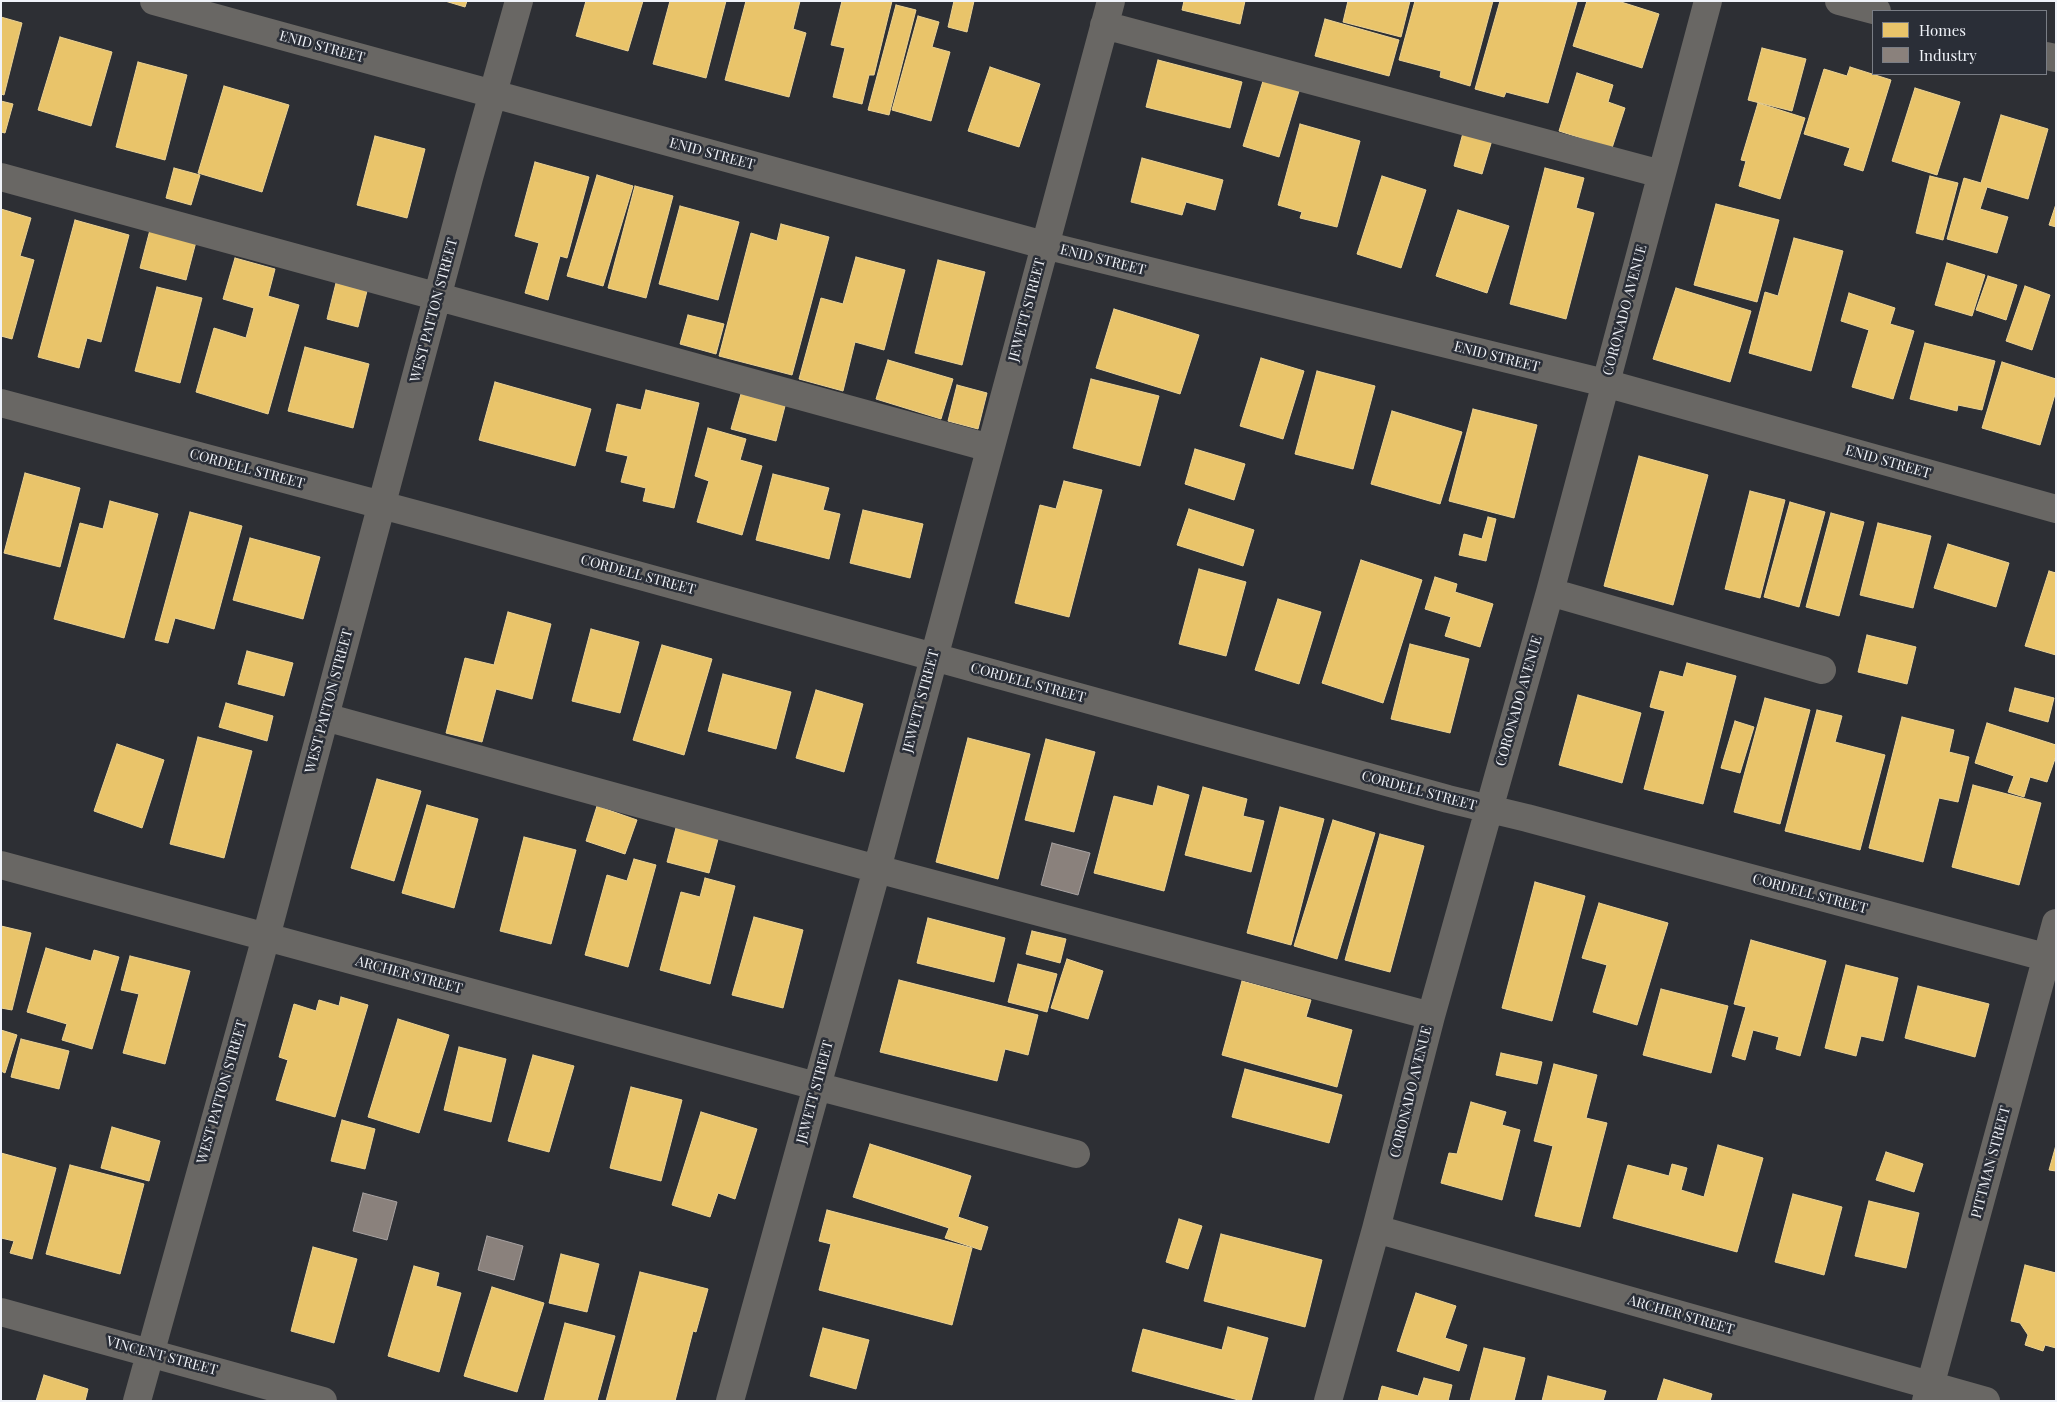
<!DOCTYPE html>
<style>
body{margin:0}
#map{position:relative;width:2057px;height:1402px;overflow:hidden;background:#2d2f34;font-family:"Playfair Display",serif}
canvas{display:block}
.frame{position:absolute;inset:0;border:2px solid #f0f3f9;pointer-events:none}
.legend{position:absolute;left:1872px;top:10px;width:175px;height:65px;box-sizing:border-box;background:#2a2e37;border:1px solid #797d85;margin:0;padding:6px 9px;list-style:none;font-size:15px;color:#f0f3f9}
.legend li{display:flex;align-items:center;gap:10px;height:25px}
.legend b{width:25px;border:1px solid #797d85}
</style>
<div id="map">
<canvas width="2057" height="1402"></canvas>
<div class="frame"></div>
<ul class="legend">
<li><b style="height:14px;background:#e9c46a"></b>Homes</li>
<li><b style="height:14px;background:#8a817c"></b>Industry</li>
</ul>
</div>
<script>
const g = document.querySelector('canvas').getContext('2d');
g.lineJoin = 'round';
function fill(path, color) { g.fillStyle = color; g.fill(path, 'evenodd'); }
const toPath = rows => new Path2D(rows.map(r => 'M' + r).join(''));
function trace(path, color, width, dash) { g.strokeStyle = color; g.lineWidth = width; g.lineCap = dash ? 'butt' : 'round'; g.setLineDash(dash || []); g.stroke(path); }
function label(font, color, halo, rows, align = 'center') {
  g.font = font + ' "Playfair Display",serif'; g.lineWidth = 5; g.setLineDash([]); g.textBaseline = 'middle'; g.strokeStyle = halo; g.fillStyle = color; for (const [text, x, y, turn = 0] of rows) {
    g.save(); g.translate(x, y); g.rotate((+turn || 0) * Math.PI / 180); g.textAlign = isNaN(turn) ? turn : align; if (halo) g.strokeText(text, 0, 0); g.fillText(text, 0, 0); g.restore();
  }
}
const homes = toPath([
 [445,1,467,1,465,7,445,1],
 [586,1,643,1,628,51,576,36,586,1],
 [670,1,726,1,706,78,653,64,670,1],
 [746,1,800,1,793,29,806,33,789,97,725,80,746,1],
 [842,1,892,1,874,75,869,75,862,104,833,97,845,48,831,45,842,1],
 [954,1,974,1,967,32,948,27,954,1],
 [1184,1,1245,1,1240,24,1182,10,1184,1],
 [1348,1,1410,1,1401,37,1343,22,1348,1],
 [1415,1,1493,1,1470,86,1440,77,1441,71,1399,60,1415,1],
 [1500,1,1577,2,1548,103,1506,92,1504,97,1475,89,1500,1],
 [1587,1,1618,1,1659,14,1642,68,1573,46,1587,1],
 [896,5,916,10,889,115,868,110,896,5],
 [918,16,939,22,932,47,950,52,931,121,892,110,918,16],
 [1,17,22,23,4,95,1,94,1,17],
 [1325,19,1399,40,1389,76,1315,56,1325,19],
 [60,37,112,52,91,126,38,110,60,37],
 [1762,48,1806,59,1792,111,1748,100,1762,48],
 [1158,60,1242,82,1230,128,1146,107,1158,60],
 [138,62,187,75,165,160,116,147,138,62],
 [990,67,1040,84,1019,147,968,131,990,67],
 [1850,67,1891,80,1863,171,1844,165,1850,148,1804,134,1824,69,1847,76,1850,67],
 [1577,73,1613,85,1608,102,1625,108,1612,148,1559,131,1577,73],
 [1263,81,1299,91,1279,157,1243,146,1263,81],
 [224,86,289,105,262,192,198,173,224,86],
 [1915,88,1960,102,1937,175,1892,161,1915,88],
 [1,101,13,104,5,133,1,132,1,101],
 [1758,103,1805,118,1780,199,1739,186,1746,161,1741,160,1758,103],
 [2001,115,2048,129,2028,199,1987,187,1980,209,2008,217,1997,253,1947,239,1964,178,1981,183,2001,115],
 [1300,124,1360,141,1337,227,1300,218,1302,212,1278,205,1300,124],
 [1463,133,1492,140,1482,174,1454,166,1463,133],
 [375,136,425,149,407,218,357,205,375,136],
 [1142,158,1223,180,1215,210,1186,202,1182,215,1131,202,1142,158],
 [535,162,589,177,567,258,560,256,548,300,525,293,539,243,515,236,535,162],
 [174,168,200,175,191,205,166,198,174,168],
 [1545,168,1584,178,1576,208,1594,213,1566,319,1510,304,1545,168],
 [597,175,633,186,603,286,567,276,597,175],
 [1382,176,1426,190,1401,268,1357,254,1382,176],
 [1930,176,1958,183,1943,240,1916,233,1930,176],
 [635,186,673,196,646,298,608,288,635,186],
 [1716,204,1779,220,1757,302,1694,285,1716,204],
 [2056,204,2056,227,2049,225,2056,204],
 [680,206,739,222,718,300,659,284,680,206],
 [1,209,31,218,20,256,34,260,12,339,1,336,1,209],
 [1458,210,1509,226,1487,293,1436,276,1458,210],
 [75,220,129,235,101,342,87,338,79,368,38,357,75,220],
 [781,224,829,237,792,375,719,356,751,233,777,241,781,224],
 [151,226,197,238,186,280,140,268,151,226],
 [1794,238,1843,251,1811,371,1749,353,1765,292,1778,296,1794,238],
 [856,257,905,270,884,350,855,342,843,391,799,379,821,298,843,304,856,257],
 [235,258,275,269,268,296,299,305,268,414,196,392,214,328,246,338,254,308,223,299,235,258],
 [938,260,985,272,962,365,915,353,938,260],
 [1947,263,1985,275,1972,316,1935,305,1947,263],
 [1988,276,2017,285,2006,320,1976,310,1988,276],
 [336,283,367,291,358,327,327,319,336,283],
 [2025,286,2050,295,2032,350,2006,341,2025,286],
 [157,287,202,298,180,383,135,371,157,287],
 [1676,288,1751,311,1730,382,1653,359,1676,288],
 [1849,293,1895,308,1890,324,1914,331,1893,399,1852,387,1869,330,1841,321,1849,293],
 [1114,309,1199,335,1180,394,1096,368,1114,309],
 [688,315,724,324,716,354,680,344,688,315],
 [1925,343,1995,361,1982,410,1958,405,1957,411,1910,399,1925,343],
 [305,347,369,364,353,428,288,411,305,347],
 [1261,358,1304,371,1283,439,1240,426,1261,358],
 [888,360,953,379,941,419,876,399,888,360],
 [2002,362,2056,379,2056,391,2040,445,1982,428,2002,362],
 [1317,371,1375,386,1353,469,1295,454,1317,371],
 [1091,379,1159,396,1140,466,1073,448,1091,379],
 [495,382,591,409,575,466,479,440,495,382],
 [957,385,987,393,978,429,948,421,957,385],
 [646,390,699,403,674,508,643,501,646,488,621,482,628,456,606,451,617,404,641,410,646,390],
 [741,394,785,406,776,441,731,429,741,394],
 [1473,409,1537,425,1514,518,1449,501,1473,409],
 [1392,411,1462,432,1440,504,1371,484,1392,411],
 [708,428,746,439,740,460,762,466,742,535,697,522,709,481,695,476,708,428],
 [1195,449,1245,464,1234,500,1185,484,1195,449],
 [1639,456,1708,475,1673,605,1604,586,1639,456],
 [25,473,80,488,60,567,4,553,25,473],
 [773,474,829,488,823,510,840,514,829,559,756,540,773,474],
 [1064,481,1102,490,1069,617,1015,603,1040,505,1056,509,1064,481],
 [1750,491,1785,500,1760,598,1725,589,1750,491],
 [110,501,158,514,124,638,54,619,80,523,103,529,110,501],
 [1790,502,1825,512,1799,607,1764,597,1790,502],
 [1189,509,1254,530,1243,566,1177,545,1189,509],
 [863,510,923,524,910,578,850,563,863,510],
 [190,512,242,526,214,629,175,618,168,643,155,640,190,512],
 [1831,513,1864,522,1839,616,1806,607,1831,513],
 [1488,517,1496,519,1486,561,1459,555,1464,534,1482,539,1488,517],
 [1878,523,1931,536,1913,608,1860,595,1878,523],
 [250,538,320,557,303,619,233,600,250,538],
 [1948,544,2009,563,1996,607,1934,588,1948,544],
 [1361,560,1422,580,1383,703,1322,683,1361,560],
 [1199,569,1246,582,1226,656,1179,644,1199,569],
 [2049,571,2056,573,2056,655,2025,646,2049,571],
 [1435,577,1457,584,1455,592,1493,604,1480,647,1445,636,1451,617,1425,609,1435,577],
 [1278,599,1321,612,1299,684,1255,670,1278,599],
 [508,612,551,624,532,699,496,689,482,742,446,733,465,658,494,665,508,612],
 [591,629,639,642,620,713,572,701,591,629],
 [1867,635,1916,647,1907,684,1858,672,1867,635],
 [1410,644,1469,659,1450,733,1391,719,1410,644],
 [662,645,712,659,684,755,633,740,662,645],
 [247,651,293,663,284,696,238,684,247,651],
 [1687,663,1736,676,1703,804,1644,789,1665,711,1650,707,1660,671,1683,677,1687,663],
 [723,674,791,692,776,749,708,731,723,674],
 [2015,688,2054,698,2048,722,2009,711,2015,688],
 [816,690,863,704,844,772,796,758,816,690],
 [1578,695,1641,713,1622,783,1559,765,1578,695],
 [1765,698,1810,710,1780,824,1734,812,1765,698],
 [226,703,273,716,267,741,219,727,226,703],
 [1817,710,1842,716,1835,742,1885,755,1860,850,1785,831,1817,710],
 [1902,717,1954,730,1949,752,1969,757,1958,802,1939,798,1923,862,1869,848,1902,717],
 [1735,721,1754,727,1740,773,1721,768,1735,721],
 [1987,723,2056,745,2056,756,2047,782,2030,777,2024,797,2008,792,2014,776,1975,763,1987,723],
 [198,737,252,751,224,858,170,844,198,737],
 [968,738,1030,754,998,879,936,862,968,738],
 [1046,739,1095,752,1074,832,1025,820,1046,739],
 [117,744,164,760,142,828,94,811,117,744],
 [377,779,421,791,394,881,351,868,377,779],
 [1973,785,2041,803,2019,885,1952,867,1973,785],
 [1158,786,1189,795,1164,891,1094,873,1114,796,1153,806,1158,786],
 [1203,787,1247,799,1243,816,1264,821,1251,872,1185,855,1203,787],
 [427,805,478,819,454,908,402,893,427,805],
 [597,806,637,820,625,854,586,841,597,806],
 [1280,807,1324,819,1291,945,1247,933,1280,807],
 [1333,820,1375,833,1337,959,1294,946,1333,820],
 [676,828,718,839,709,873,667,862,676,828],
 [1380,834,1424,846,1390,972,1345,960,1380,834],
 [524,837,576,850,551,944,500,931,524,837],
 [634,859,656,865,628,967,585,955,607,875,627,881,634,859],
 [705,878,735,886,710,984,660,970,681,892,700,897,705,878],
 [1535,882,1585,896,1552,1021,1502,1008,1535,882],
 [1599,903,1668,923,1637,1025,1593,1012,1607,965,1582,958,1599,903],
 [754,917,803,930,783,1008,732,995,754,917],
 [928,918,1005,938,994,982,917,963,928,918],
 [1,926,31,933,12,1010,1,1008,1,926],
 [1032,931,1066,939,1060,963,1026,954,1032,931],
 [1751,940,1826,961,1800,1056,1776,1049,1779,1037,1753,1030,1745,1060,1732,1056,1746,1007,1734,1004,1751,940],
 [46,948,91,961,94,950,119,957,92,1049,62,1040,67,1024,27,1012,46,948],
 [130,956,190,971,165,1064,123,1053,139,994,121,990,130,956],
 [1067,959,1103,971,1088,1019,1051,1008,1067,959],
 [1018,964,1057,974,1047,1012,1008,1002,1018,964],
 [1846,965,1898,978,1883,1041,1861,1036,1856,1056,1825,1048,1846,965],
 [899,980,1038,1015,1028,1055,1005,1049,997,1081,880,1052,899,980],
 [1242,981,1311,1000,1306,1017,1352,1030,1337,1087,1222,1055,1242,981],
 [1918,986,1989,1004,1975,1057,1905,1038,1918,986],
 [1661,989,1728,1006,1711,1073,1643,1055,1661,989],
 [341,997,368,1005,335,1117,276,1100,288,1060,279,1057,294,1004,316,1011,319,1000,339,1006,341,997],
 [398,1019,449,1035,419,1133,368,1117,398,1019],
 [1,1030,17,1035,5,1073,1,1071,1,1030],
 [21,1039,69,1051,59,1089,11,1077,21,1039],
 [459,1047,506,1059,491,1122,444,1110,459,1047],
 [1501,1053,1542,1062,1537,1084,1496,1075,1501,1053],
 [533,1055,574,1066,549,1152,508,1141,533,1055],
 [1554,1064,1597,1075,1586,1118,1607,1123,1580,1227,1535,1216,1553,1146,1534,1141,1554,1064],
 [1245,1069,1342,1095,1329,1143,1232,1117,1245,1069],
 [631,1087,682,1100,661,1181,610,1168,631,1087],
 [1471,1102,1506,1112,1502,1125,1520,1130,1502,1200,1441,1183,1449,1153,1457,1154,1471,1102],
 [701,1112,757,1129,735,1199,718,1193,710,1217,672,1205,701,1112],
 [342,1120,375,1129,365,1169,331,1161,342,1120],
 [112,1127,160,1141,149,1181,101,1168,112,1127],
 [870,1144,971,1176,958,1217,988,1227,981,1250,945,1238,949,1228,853,1197,870,1144],
 [1718,1145,1763,1158,1737,1252,1613,1218,1628,1165,1669,1176,1672,1164,1687,1168,1681,1190,1704,1197,1718,1145],
 [2056,1145,2056,1171,2049,1170,2056,1145],
 [1886,1152,1923,1164,1914,1192,1876,1180,1886,1152],
 [1,1153,56,1168,32,1259,10,1253,14,1241,1,1238,1,1153],
 [70,1165,144,1184,120,1274,46,1254,70,1165],
 [1793,1194,1842,1207,1824,1275,1775,1262,1793,1194],
 [1869,1201,1919,1213,1906,1268,1855,1256,1869,1201],
 [827,1210,972,1248,952,1325,819,1290,831,1244,819,1241,827,1210],
 [1179,1219,1202,1226,1188,1269,1166,1262,1179,1219],
 [1221,1234,1322,1260,1305,1327,1204,1301,1221,1234],
 [313,1247,357,1259,334,1343,291,1331,313,1247],
 [561,1254,599,1264,587,1312,549,1303,561,1254],
 [2025,1265,2056,1273,2056,1348,2045,1345,2043,1351,2025,1345,2028,1335,2020,1323,2011,1321,2025,1265],
 [414,1266,439,1273,436,1286,461,1293,439,1372,388,1356,414,1266],
 [640,1272,708,1289,696,1332,693,1331,675,1401,606,1401,640,1272],
 [492,1287,544,1303,517,1392,464,1376,492,1287],
 [1416,1293,1456,1306,1445,1338,1467,1345,1459,1371,1397,1351,1416,1293],
 [565,1323,615,1336,597,1401,544,1401,565,1323],
 [1228,1327,1268,1338,1251,1401,1242,1401,1132,1371,1143,1329,1222,1350,1228,1327],
 [823,1328,869,1340,856,1389,810,1376,823,1328],
 [1484,1348,1525,1358,1514,1401,1470,1401,1484,1348],
 [44,1375,88,1389,85,1401,36,1401,44,1375],
 [1548,1376,1606,1391,1603,1401,1542,1401,1548,1376],
 [1424,1378,1452,1385,1448,1401,1378,1401,1382,1386,1418,1396,1424,1378],
 [1664,1379,1712,1394,1710,1401,1657,1401,1664,1379]
]);
fill(homes, '#e9c46a');
trace(homes, '#ebd295', 1);
const industry = toPath([
 [1052,843,1090,853,1078,895,1041,885,1052,843],
 [363,1193,397,1202,387,1240,353,1231,363,1193],
 [487,1236,523,1246,514,1280,478,1270,487,1236]
]);
fill(industry, '#8a817c');
trace(industry, '#a9a3a2', 1);
trace(toPath([
 [154,1,1044,245,1605,383,2056,509],
 [1839,1,1877,11],
 [1104,25,1661,174],
 [2046,56,2056,58],
 [1,177,990,448],
 [1,403,445,522,1448,799,1527,818,2056,960],
 [1550,592,1822,670],
 [325,717,877,869,1431,1016],
 [1,865,816,1086,1076,1154],
 [1376,1229,1986,1401],
 [1,1312,323,1401],
 [137,1401,266,937,469,178,519,1],
 [730,1401,877,869,1111,1],
 [1328,1401,1376,1229,1431,1016,1550,592,1708,1],
 [1926,1401,2056,923]
]), '#696764', 28);
label('14px', '#f0f3f9', '#2a2e37', [
 ["ENID STREET",322,47,15],
 ["ENID STREET",712,154,15],
 ["ENID STREET",1103,260,14],
 ["WEST PATTON STREET",434,310,-75],
 ["JEWETT STREET",1027,310,-75],
 ["CORONADO AVENUE",1625,310,-75],
 ["ENID STREET",1497,357,14],
 ["ENID STREET",1888,462,16],
 ["CORDELL STREET",247,469,15],
 ["CORDELL STREET",638,575,15],
 ["CORDELL STREET",1028,683,15],
 ["WEST PATTON STREET",329,701,-75],
 ["JEWETT STREET",921,701,-75],
 ["CORONADO AVENUE",1519,701,-74],
 ["CORDELL STREET",1419,791,15],
 ["CORDELL STREET",1810,894,15],
 ["ARCHER STREET",409,975,15],
 ["WEST PATTON STREET",222,1092,-74],
 ["JEWETT STREET",815,1092,-75],
 ["CORONADO AVENUE",1411,1092,-76],
 ["PITTMAN STREET",1991,1162,-75],
 ["ARCHER STREET",1681,1315,16],
 ["VINCENT STREET",162,1356,15]
]);
</script>
